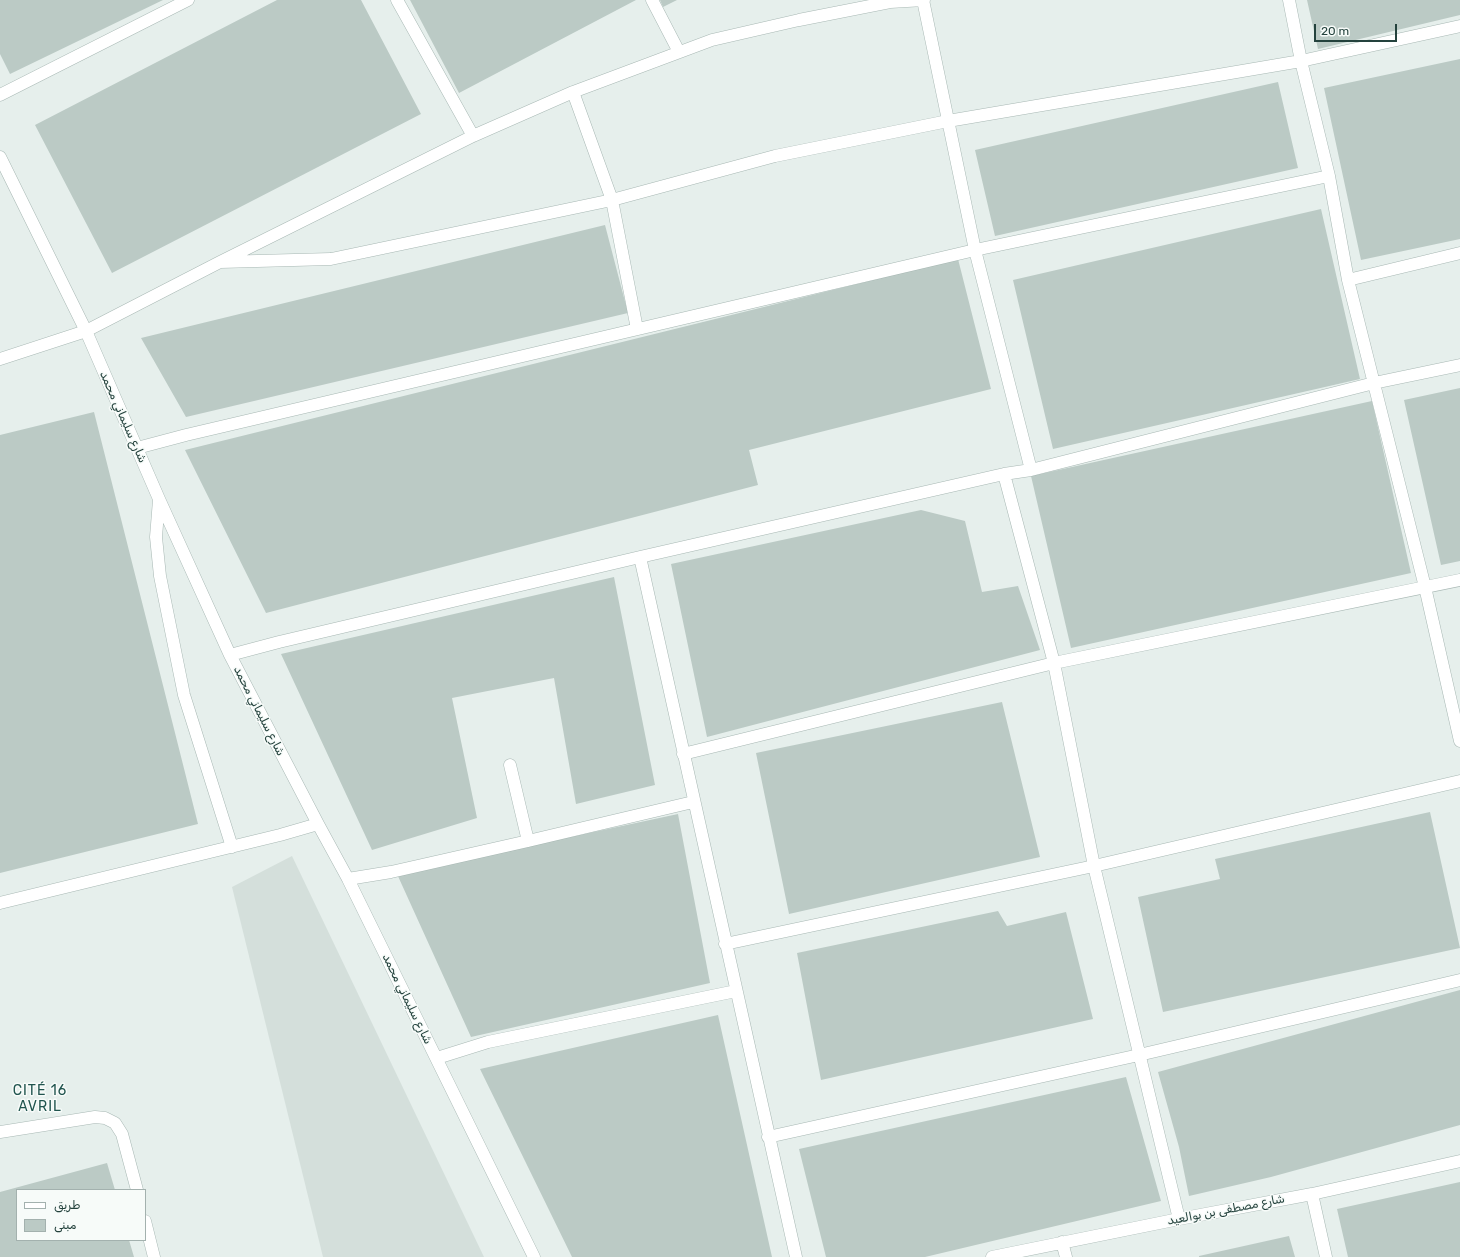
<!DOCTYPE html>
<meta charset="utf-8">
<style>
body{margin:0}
#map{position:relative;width:1460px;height:1257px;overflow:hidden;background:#e6efec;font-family:Rubik,Cairo,sans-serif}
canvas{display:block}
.legend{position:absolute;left:16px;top:1189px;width:130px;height:52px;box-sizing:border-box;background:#f7fbf9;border:1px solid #a3b1ae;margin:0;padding:5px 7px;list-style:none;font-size:12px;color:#24423d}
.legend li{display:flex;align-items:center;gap:8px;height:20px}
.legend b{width:20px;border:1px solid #a3b1ae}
.scale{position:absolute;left:1314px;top:24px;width:83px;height:18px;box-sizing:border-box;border:2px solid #24423d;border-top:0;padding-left:5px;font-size:12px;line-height:14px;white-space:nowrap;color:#24423d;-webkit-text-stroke:3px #f7fbf9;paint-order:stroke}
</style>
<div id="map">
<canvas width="1460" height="1257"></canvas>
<ul class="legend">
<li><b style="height:5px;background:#fff"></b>طريق</li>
<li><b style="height:11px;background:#bbcac5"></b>مبنى</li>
</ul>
<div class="scale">20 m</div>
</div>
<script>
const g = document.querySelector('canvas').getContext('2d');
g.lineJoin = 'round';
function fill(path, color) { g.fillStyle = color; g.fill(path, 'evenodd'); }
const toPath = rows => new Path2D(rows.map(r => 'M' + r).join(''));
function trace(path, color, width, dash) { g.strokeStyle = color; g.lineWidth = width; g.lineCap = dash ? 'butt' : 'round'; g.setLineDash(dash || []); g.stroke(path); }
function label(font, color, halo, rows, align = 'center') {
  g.font = font + ' Rubik,Cairo,sans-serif'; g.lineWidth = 3; g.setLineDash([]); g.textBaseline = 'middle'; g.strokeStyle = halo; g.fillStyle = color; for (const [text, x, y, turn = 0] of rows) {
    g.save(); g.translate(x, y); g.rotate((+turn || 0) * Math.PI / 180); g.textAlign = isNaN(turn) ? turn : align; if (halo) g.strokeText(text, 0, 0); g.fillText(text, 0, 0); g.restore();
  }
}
fill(toPath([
 [292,856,484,1257,323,1257,232,887]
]), '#d4dfdb');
fill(toPath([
 [0,0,163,0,10,74,0,54],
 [277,0,361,0,421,114,112,273,35,125],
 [410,0,636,0,459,93],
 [660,0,677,0,663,7],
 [1307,0,1460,0,1460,15,1318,49],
 [1460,59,1460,239,1361,260,1324,88],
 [1278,82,1298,168,995,236,975,150],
 [1321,209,1360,379,1053,449,1013,280],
 [605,225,628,313,186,417,141,338],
 [958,259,991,389,749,450,758,485,266,613,185,450],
 [1460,388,1460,561,1441,565,1404,400],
 [1372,401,1411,573,1071,648,1031,476],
 [94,412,198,824,0,873,0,435],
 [921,510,965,521,982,592,1018,586,1040,650,707,737,671,564],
 [614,577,655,785,576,804,554,678,452,698,477,818,372,850,281,654],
 [1002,702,1040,857,789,914,756,753],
 [1430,812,1460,948,1163,1012,1138,897,1220,879,1215,859],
 [678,814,710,983,471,1037,397,874],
 [998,911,1007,926,1066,912,1093,1019,821,1080,797,953],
 [1460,990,1460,1125,1271,1177,1189,1196,1179,1147,1158,1072],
 [718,1015,772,1257,572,1257,480,1069],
 [1126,1077,1161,1201,925,1257,826,1257,799,1149],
 [107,1163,115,1190,17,1190,17,1240,129,1240,134,1257,0,1257,0,1192],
 [1460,1182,1460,1257,1348,1257,1337,1209],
 [1289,1236,1295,1257,1199,1257,1199,1256]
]), '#bbcac5');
const minor = toPath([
 [397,0,473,136],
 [652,0,679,52],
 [923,0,975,250,1031,470],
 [1289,0,1301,61,1329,176,1348,280,1425,587,1460,741],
 [573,92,612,200,637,329],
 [0,95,188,0],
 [0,157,86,331,159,499,230,655,318,824,348,879,534,1257],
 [220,262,331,259,612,200,775,156,948,121,1301,61,1460,26],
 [1348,280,1460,253],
 [0,359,86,331,220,262,473,136,573,92,712,40,799,20,890,2,924,0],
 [137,448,186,435,975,250,1329,176],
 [1004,474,1054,663,1094,866,1179,1219],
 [159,500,156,537,160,576,184,695,232,847],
 [640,557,796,1257],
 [230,655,279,642,640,557,1004,474,1031,470,1374,383,1460,365],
 [683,754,1054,663,1460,580],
 [510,765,528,841],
 [348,879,391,872,528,841,693,802],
 [0,903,280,835,318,824],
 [725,944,1094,866,1460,781],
 [437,1058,488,1042,736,991],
 [0,1132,95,1117,105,1118,115,1123,122,1134,137,1190],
 [768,1137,1139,1055,1460,980],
 [1312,1194,1326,1257],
 [145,1221,154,1257],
 [1062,1242,1066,1257],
 [992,1257,1179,1219,1312,1194,1460,1161]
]);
trace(minor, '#a8b8b4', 13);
trace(minor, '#fff', 12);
label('12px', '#24423d', '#f7fbf9', [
 ["شارع سليماني محمد",123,417,66],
 ["شارع سليماني محمد",259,711,63],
 ["شارع سليماني محمد",407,999,64],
 ["شارع مصطفى بن بوالعيد",1226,1210,-11]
]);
g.letterSpacing = '1px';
label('14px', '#20544e', '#f7fbf9', [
 ["CITÉ 16",40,1091],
 ["AVRIL",40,1107]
]);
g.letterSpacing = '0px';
</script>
